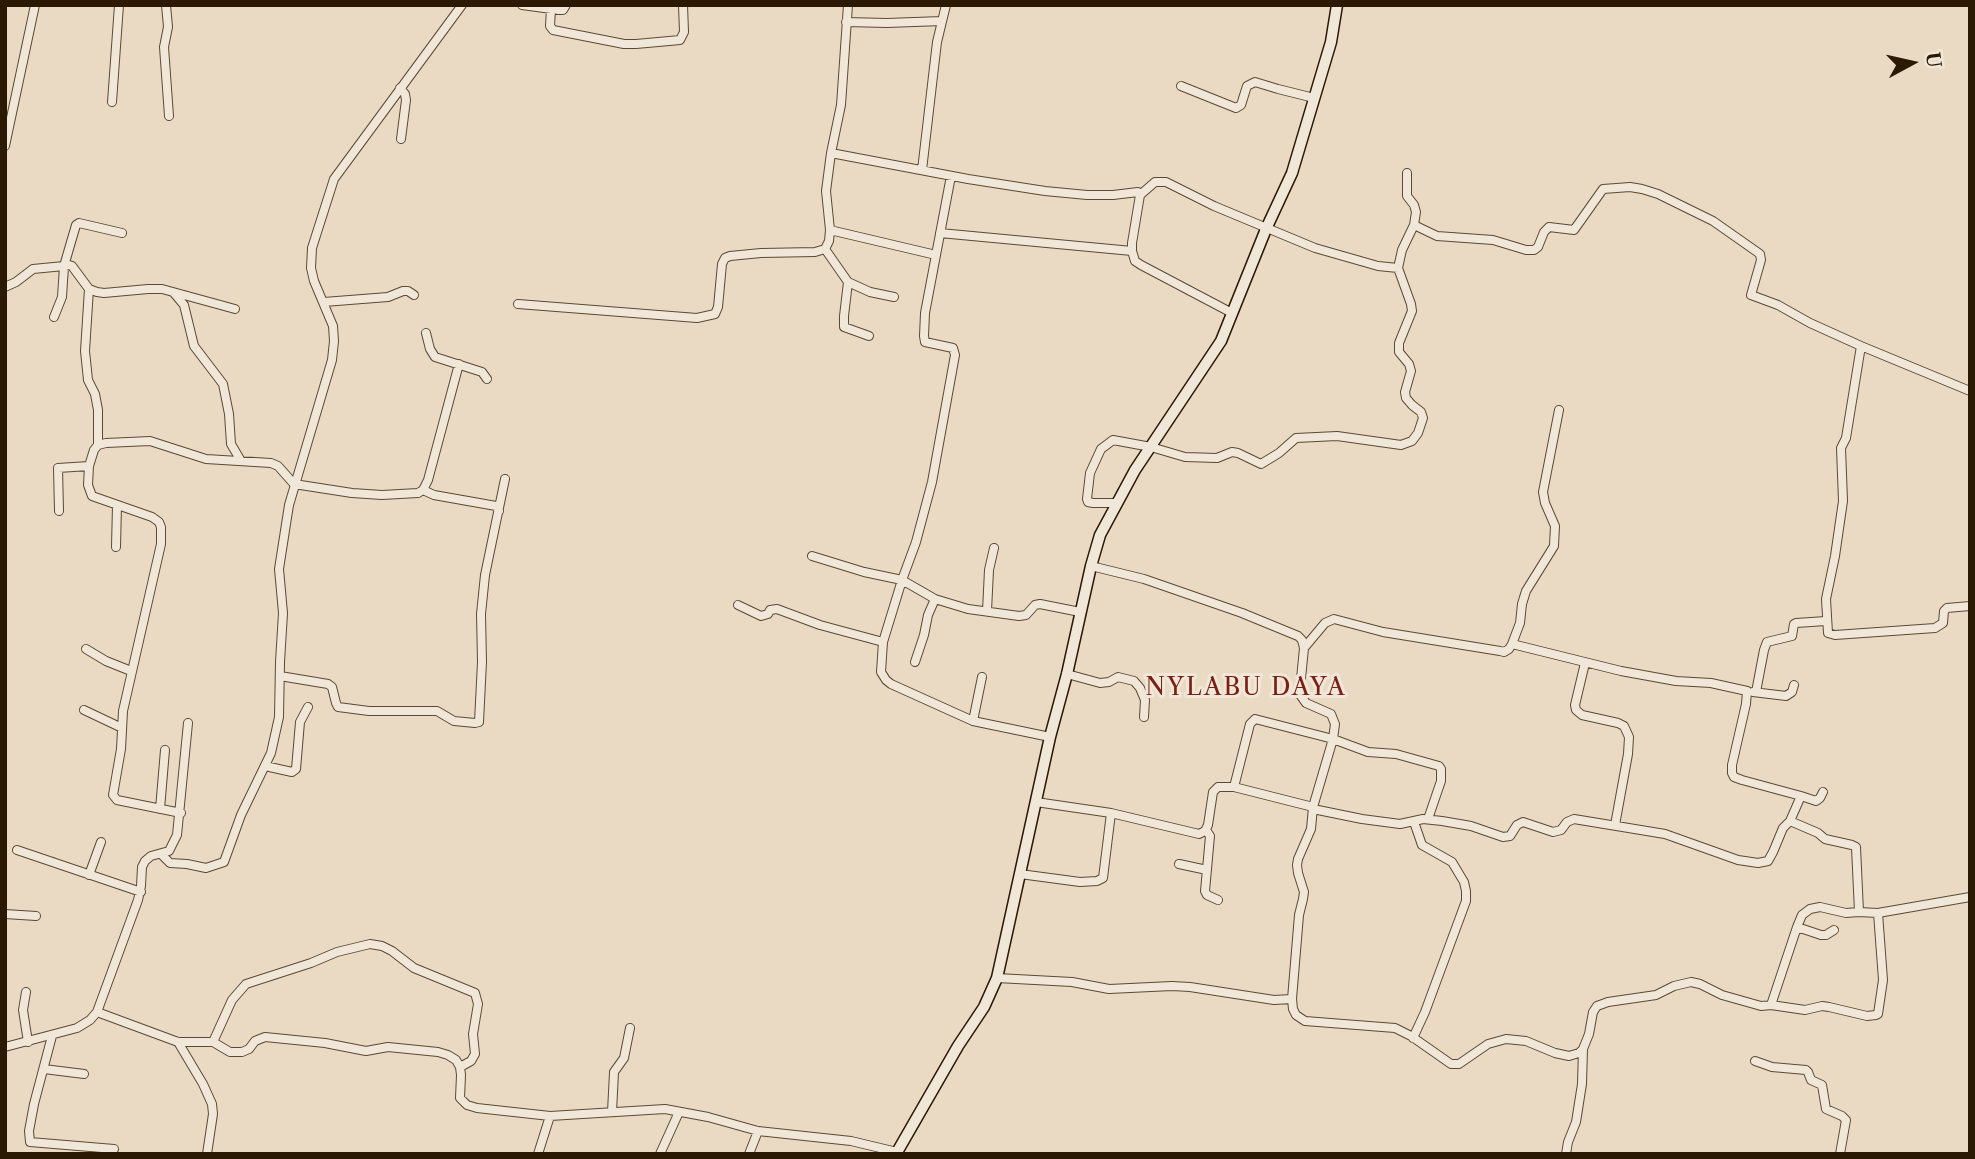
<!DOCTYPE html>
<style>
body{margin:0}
#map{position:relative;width:1975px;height:1159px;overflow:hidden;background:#eadac3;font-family:"Libre Caslon Text",serif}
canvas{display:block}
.frame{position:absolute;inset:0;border:7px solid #2b1903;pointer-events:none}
.north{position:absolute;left:1877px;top:28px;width:70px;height:70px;-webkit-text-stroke:5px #f1e7d8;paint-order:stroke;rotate:82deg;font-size:19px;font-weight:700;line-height:28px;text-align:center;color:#2b1903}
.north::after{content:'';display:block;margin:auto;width:24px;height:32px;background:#2b1903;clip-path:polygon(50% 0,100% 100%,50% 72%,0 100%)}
</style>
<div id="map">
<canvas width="1975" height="1159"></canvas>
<div class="frame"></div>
<div class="north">U</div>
</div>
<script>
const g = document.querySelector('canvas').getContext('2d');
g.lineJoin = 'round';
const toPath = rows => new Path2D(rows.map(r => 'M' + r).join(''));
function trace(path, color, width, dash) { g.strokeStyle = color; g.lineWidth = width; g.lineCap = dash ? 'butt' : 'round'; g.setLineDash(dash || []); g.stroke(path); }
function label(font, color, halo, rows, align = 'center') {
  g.font = font + ' "Libre Caslon Text",serif'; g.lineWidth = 6; g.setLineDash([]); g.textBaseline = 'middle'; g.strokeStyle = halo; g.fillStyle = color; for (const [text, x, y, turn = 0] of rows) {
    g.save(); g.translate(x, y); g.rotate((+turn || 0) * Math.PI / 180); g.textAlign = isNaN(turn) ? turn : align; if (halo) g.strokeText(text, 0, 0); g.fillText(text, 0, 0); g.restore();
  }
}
const street = toPath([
 [166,5,168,27,164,47,169,116],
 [522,5,559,10,563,10,566,5],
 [848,5,841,105,831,153,968,179,1045,191,1087,195,1113,195,1138,192,1140,195,1132,243,1132,251,1135,261,1141,265,1232,313],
 [551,9,550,26,553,30,624,44,636,44,680,40,684,32,683,5],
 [846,22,887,23,942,21],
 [1181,86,1236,108,1241,105,1247,86,1255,82,1278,89,1314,98],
 [400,88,405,94,406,100,401,139],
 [112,102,119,5],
 [5,146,35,5],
 [922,170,937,42,946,5],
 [1407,173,1407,196,1414,205,1416,212,1414,225],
 [951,176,925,313,924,336,925,342,953,348,955,355,932,482,916,542,902,580,883,642,881,672,886,680,891,684,973,721,1050,737],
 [1140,195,1155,182,1166,182,1214,206,1315,248,1378,266,1398,268],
 [830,230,936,255],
 [940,233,1132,251],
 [825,249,848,282,844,316,844,327,869,336],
 [848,282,870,292,894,297],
 [5,287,16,282,33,269,64,266,76,225,79,223,122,233],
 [89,289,85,351,88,380,95,394,98,410,98,445],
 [174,293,184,305,194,346,223,384,229,414,231,444,241,461],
 [324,302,388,297,403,291,408,291,414,295],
 [518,304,697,318,715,314,718,307,722,264,725,258,730,256,761,253,815,252,825,249,829,241,830,230,826,191,831,153],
 [54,317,62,297,64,266,69,265,72,266,89,289,97,292,104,293,148,289,162,289,235,309],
 [426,333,430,349,435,357,482,372,487,379],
 [1861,346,1846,438,1841,448,1843,501,1835,556,1826,599,1828,633,1835,635,1935,628,1943,623,1944,611,1947,608,1970,606],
 [423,490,434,495,496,506,499,511],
 [1117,503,1093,503,1088,502,1087,499,1090,473,1101,449,1113,440,1151,447,1185,457,1217,458,1232,452,1238,453,1261,464,1279,453,1296,438,1337,436,1401,445,1412,441,1418,433,1423,418,1421,412,1412,405,1406,398,1405,392,1411,371,1409,364,1399,352,1399,343,1412,311,1411,304,1398,268,1402,250,1414,225,1437,236,1493,240,1526,250,1534,250,1538,247,1544,232,1549,227,1574,230,1603,189,1630,187,1642,189,1658,194,1713,221,1760,254,1761,260,1751,295,1778,305,1810,323,1861,346,1970,391],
 [59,511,58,468,89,466],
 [116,547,117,505],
 [812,556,864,572,902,580,935,599,968,609,1019,616,1026,615,1035,605,1040,604,1080,612],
 [1091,566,1144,579,1242,613,1298,636,1302,640,1304,648,1300,689,1301,696,1306,703,1331,714,1335,724,1333,739,1313,807,1311,829,1298,859,1297,865,1298,873,1304,892,1303,899,1299,915,1292,999,1293,1009,1296,1015,1305,1021,1395,1028,1411,1036,1451,1064,1459,1064,1488,1044,1506,1039,1526,1041,1555,1053,1569,1056,1579,1053,1583,1049,1589,1034,1593,1012,1597,1006,1608,1002,1656,995,1674,986,1691,982,1700,984,1722,995,1761,1006,1771,1005,1797,927,1802,915,1810,909,1820,907,1846,913,1859,912,1878,913,1970,897],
 [738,605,761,616,768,614,770,610,777,609,820,625,883,642],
 [987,611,989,570,994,548],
 [1512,644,1621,671,1676,681,1711,683,1747,691,1746,704,1732,765,1732,773,1734,777,1742,780,1801,796,1790,821],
 [1304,648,1325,623,1334,619,1383,632,1500,651,1504,652,1509,649,1512,644,1520,623,1522,604,1526,591,1554,546,1555,526,1545,503,1543,492,1559,410],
 [86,649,106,661,131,671],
 [915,662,924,635,928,615,935,599],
 [1585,663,1575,705,1576,710,1582,715,1618,723,1624,726,1629,737,1628,754,1615,825],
 [1067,674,1100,683,1109,682,1118,677,1134,681,1140,688,1145,700,1144,717],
 [280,676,328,684,332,687,336,703,338,707,369,711,437,711,454,721,475,723,479,722,482,662,481,614,485,575,505,479],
 [1753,692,1786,696,1792,692,1794,685],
 [1756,692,1764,650,1767,642,1792,636,1794,624,1796,623,1826,621],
 [84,710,122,728],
 [973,721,982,677],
 [265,766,292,772,296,769,300,722,308,707],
 [1234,787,1250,724,1255,719,1333,739,1368,752,1396,754,1439,766,1441,769,1441,781,1428,819],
 [1801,796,1816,801,1820,798,1823,792],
 [1036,802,1111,813,1199,834,1205,831,1208,825,1213,792,1218,787,1234,787,1313,807],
 [160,809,165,750],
 [1313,809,1362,819,1400,824,1423,819,1442,821,1471,826,1503,837,1510,836,1517,825,1523,822,1553,832,1561,830,1567,822,1574,819,1665,834,1738,860,1758,863,1768,861,1773,852,1783,828,1790,821,1818,833,1825,839,1852,845,1856,847,1859,912],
 [181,813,117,800,113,795,121,749,123,711,161,544,161,527,159,522,152,517,92,496,88,485,89,466,94,450,98,445,106,443,150,441,206,459,271,463,278,466,294,484,352,493,382,495,418,493,423,490,428,480,459,364],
 [1206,830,1210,836,1205,891,1207,895,1218,900],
 [17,850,141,892],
 [161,854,170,863,187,864,206,868,224,862,241,815,271,753,279,717,280,662,283,613,279,569,289,505,332,360,334,341,333,326,314,281,311,268,312,248,334,179,462,5],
 [1179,864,1207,870],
 [1020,874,1080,882,1097,881,1103,878,1111,813],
 [89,875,101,842],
 [5,914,36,916],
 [1797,927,1821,935,1826,935,1834,930],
 [997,978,1072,982,1109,989,1172,986,1190,987,1274,1000,1292,999],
 [26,992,23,1010,28,1042],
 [1771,1005,1805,1010,1822,1006,1829,1007,1867,1016,1876,1015,1878,1014,1883,980,1878,913],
 [97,1012,178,1042,213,1042,230,1052,242,1052,249,1049,255,1041,265,1037,325,1043,366,1051,388,1047,438,1052,448,1055,456,1060,460,1067,461,1075,460,1098,467,1105,477,1108,550,1116,665,1109,708,1117,758,1131,851,1141,897,1152],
 [52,1036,34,1104,29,1131,30,1142,114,1149],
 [1413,1038,1425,1012,1466,901,1466,891,1464,882,1452,862,1422,845,1414,822],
 [178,1042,203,1084,212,1104,213,1114,207,1154],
 [213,1042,232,1000,246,984,311,963,337,952,370,944,382,946,392,951,414,968,475,993,478,1004,473,1034,475,1054,471,1061,460,1067],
 [5,1047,77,1028,90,1020,97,1012,138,900,141,886,142,867,145,861,151,856,169,851,177,835,188,723],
 [1755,1061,1772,1067,1806,1070,1808,1072,1811,1080,1822,1085,1826,1109,1842,1116,1846,1120,1840,1154],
 [44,1069,84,1074],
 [612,1112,614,1072,624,1058,630,1028],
 [538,1154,550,1116],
 [660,1154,679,1112],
 [749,1154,758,1131],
 [1566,1154,1568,1142,1576,1122,1582,1084,1583,1049]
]);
const secondary = toPath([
 [896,1154,958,1046,984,1007,997,978,1050,737,1067,674,1091,566,1100,535,1135,470,1221,341,1266,229,1292,173,1331,42,1337,5]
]);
trace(street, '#5b4933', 10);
trace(secondary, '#2b1903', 13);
trace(street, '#f1e7d8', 8);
trace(secondary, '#f1e7d8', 10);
g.letterSpacing = '2px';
label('24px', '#7a1f14', '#f1e7d8', [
 ["NYLABU DAYA",1246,688]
]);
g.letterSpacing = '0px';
</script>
